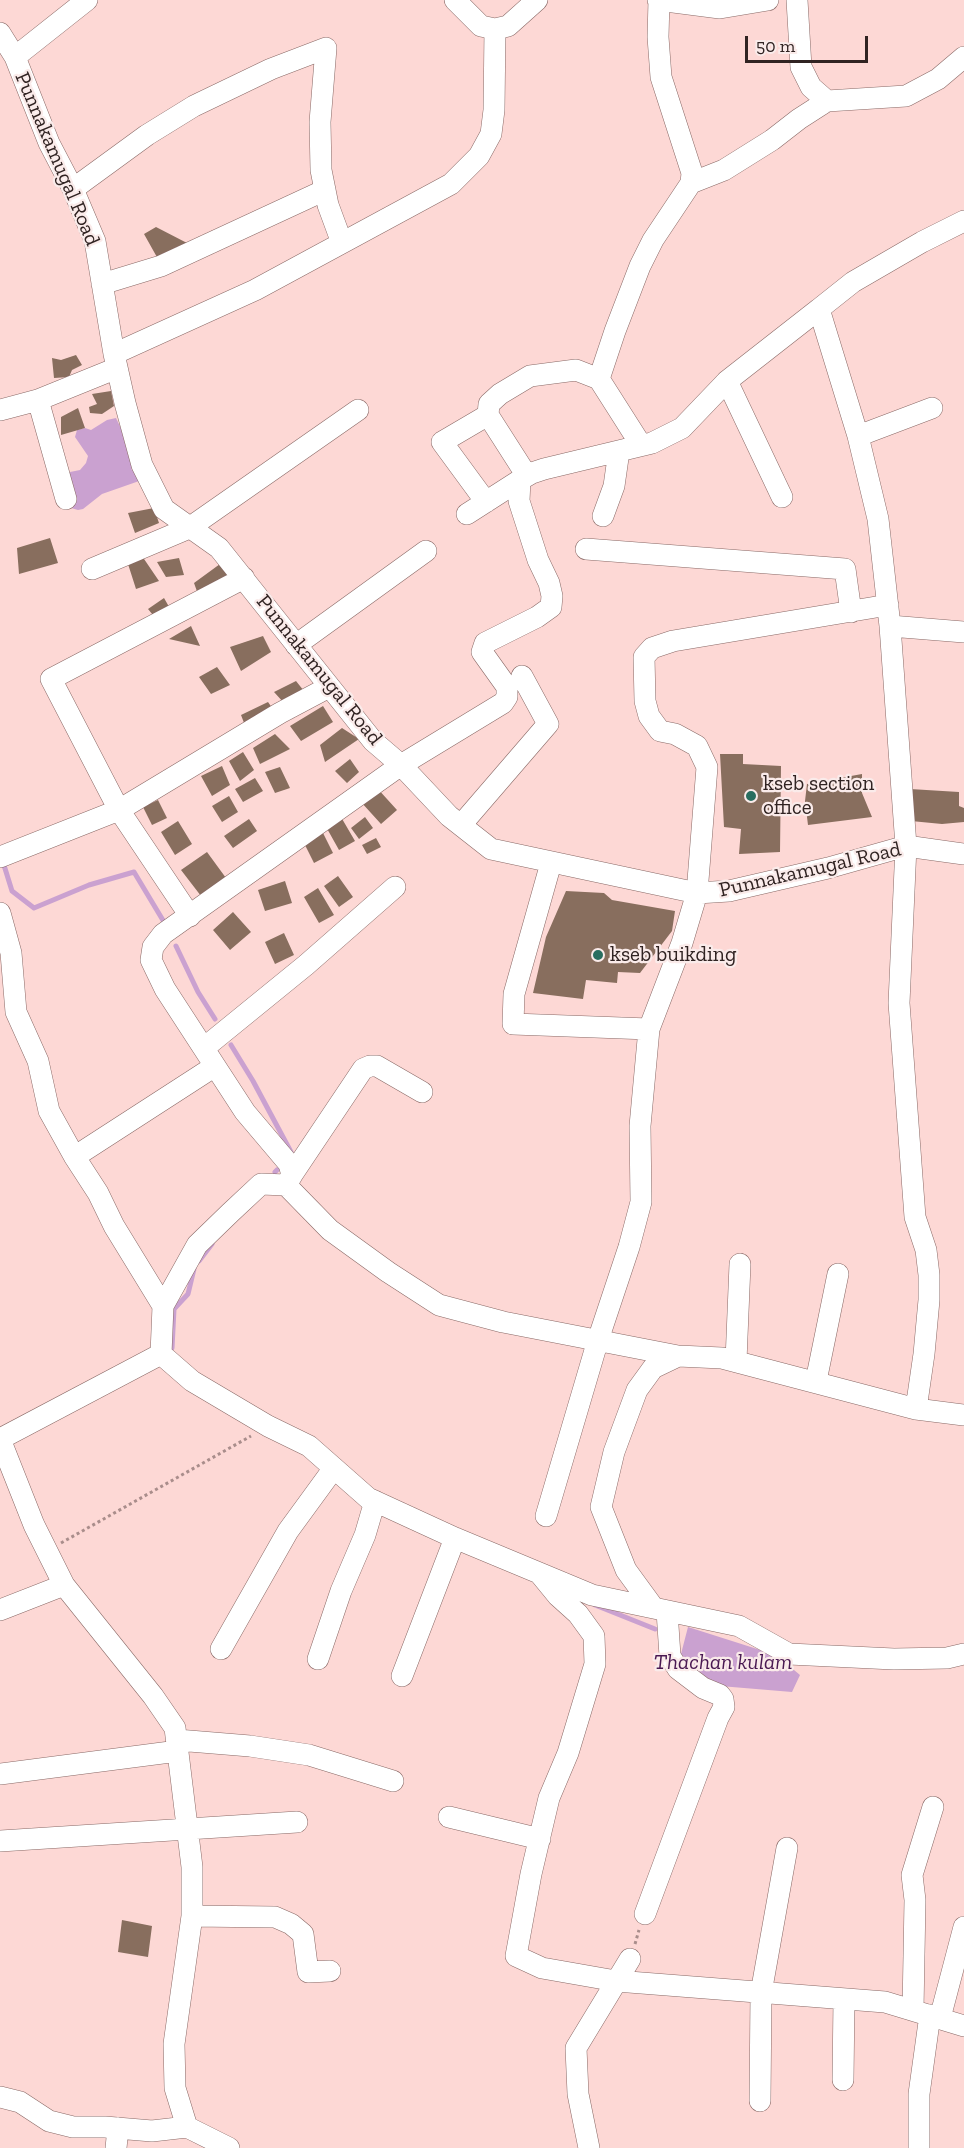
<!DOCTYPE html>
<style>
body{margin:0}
#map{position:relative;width:964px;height:2148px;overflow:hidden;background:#fdd8d5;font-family:"Zilla Slab",serif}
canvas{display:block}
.scale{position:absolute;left:745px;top:36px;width:123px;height:27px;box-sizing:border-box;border:3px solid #302322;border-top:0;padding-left:8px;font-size:18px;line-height:21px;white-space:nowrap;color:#302322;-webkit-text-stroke:4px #faebea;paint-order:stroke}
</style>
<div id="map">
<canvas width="964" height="2148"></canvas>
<div class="scale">50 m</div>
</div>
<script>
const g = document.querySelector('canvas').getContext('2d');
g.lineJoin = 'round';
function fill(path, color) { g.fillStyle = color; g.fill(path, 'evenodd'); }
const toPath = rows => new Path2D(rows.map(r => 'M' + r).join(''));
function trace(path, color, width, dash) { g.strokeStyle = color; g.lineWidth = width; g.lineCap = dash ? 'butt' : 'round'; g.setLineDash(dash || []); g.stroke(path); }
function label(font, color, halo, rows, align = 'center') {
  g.font = font + ' "Zilla Slab",serif'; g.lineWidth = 4.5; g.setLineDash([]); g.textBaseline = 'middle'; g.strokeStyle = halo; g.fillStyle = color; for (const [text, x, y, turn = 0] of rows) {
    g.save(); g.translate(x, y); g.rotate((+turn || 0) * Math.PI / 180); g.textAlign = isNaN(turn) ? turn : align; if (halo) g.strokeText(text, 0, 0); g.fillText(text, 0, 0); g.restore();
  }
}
fill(toPath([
 [116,418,138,464,131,469,140,474,142,480,102,494,83,509,78,510,71,508,65,473,80,470,86,463,88,456,75,437,77,430,85,428,91,430,107,420],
 [688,1627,776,1655,800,1675,792,1692,708,1685,681,1654]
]), '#caa1d0');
trace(toPath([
 [3,862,12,891,34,908,89,885,134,872,164,922],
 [176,946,198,992,215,1019],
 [231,1045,253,1081,291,1152],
 [275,1172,277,1170],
 [199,1261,212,1244],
 [172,1348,174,1309,188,1294,194,1269],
 [595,1605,655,1629]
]), '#caa1d0', 5);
fill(toPath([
 [156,227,187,243,158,259,144,234],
 [76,355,82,365,72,370,69,377,54,378,52,358,61,360],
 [111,391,114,406,102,414,90,413,89,407,97,404,92,394],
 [78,408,85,428,61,435,61,417],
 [154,508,159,523,135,533,128,513],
 [50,538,58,563,19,574,17,548],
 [142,556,159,581,136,589,128,564],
 [179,558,184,575,166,577,157,562],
 [220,564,230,579,199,597,194,583],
 [164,598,172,612,157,620,148,609],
 [191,626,200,646,169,639],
 [263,636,271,652,241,671,230,647],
 [217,667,230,685,211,694,199,677],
 [296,681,304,691,284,703,274,692],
 [268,702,275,712,246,728,241,715],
 [323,706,333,722,301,741,290,726],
 [342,728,359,739,325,762,320,745],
 [275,734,290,749,260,764,253,748],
 [243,752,254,770,240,781,229,761],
 [720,754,743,754,743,764,781,766,780,852,739,854,741,829,724,827],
 [350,759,359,772,347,783,335,771],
 [222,766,230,785,212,796,201,776],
 [280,767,290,788,275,793,265,772],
 [862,774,862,793,872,817,808,825,805,801,807,784],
 [255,778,263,791,243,802,235,789],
 [377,788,397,810,381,824,361,802],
 [910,789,959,792,959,806,964,808,964,822,942,824,911,821],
 [229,796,238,812,222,822,212,806],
 [158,800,167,818,152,825,143,807],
 [341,817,355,841,339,850,325,825],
 [365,817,373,828,359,839,351,828],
 [249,819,257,831,233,848,224,836],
 [178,821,192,844,175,855,161,832],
 [323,833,333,853,314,863,304,843],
 [376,838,381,847,367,854,362,845],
 [207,852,226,878,201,896,181,870],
 [338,876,353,897,339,907,324,886],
 [285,881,292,903,265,911,258,890],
 [318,888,334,915,319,923,304,897],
 [566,891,604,893,612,900,675,911,672,931,640,973,618,972,617,983,586,980,583,999,533,993,546,937],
 [233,912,251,932,230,950,213,930],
 [284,933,294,955,275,964,265,942],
 [122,1920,152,1926,148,1957,118,1952]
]), '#886e5e');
const minor = toPath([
 [455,0,481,26,495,29,508,26,537,0],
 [658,0,720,8,768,0],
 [797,0,801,67,811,87,827,101],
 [0,33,15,57,49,143,73,189,95,241,114,354,125,403,142,465,164,509,219,548,373,741,401,765,449,816,491,849,697,893,729,891,828,868,906,846,964,854],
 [15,57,87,0],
 [691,183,724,170,772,140,799,119,827,101,906,96,938,79,964,57],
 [73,189,147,135,194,106,271,69,326,48,320,122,321,170,328,205,342,243],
 [102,284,161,266,325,190],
 [114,354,255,290,451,184,479,156,491,134,494,110,495,29],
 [599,379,641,445],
 [727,381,782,497],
 [38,400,66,499],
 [0,410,38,400,117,368],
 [858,436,932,408],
 [527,476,488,415,489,404,500,394,530,376,576,370,599,379,615,331,640,266,653,240,691,183,692,173,661,77,658,37,659,0],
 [486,502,442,442,488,415],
 [467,514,520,480],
 [603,516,614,486,619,451],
 [586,549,845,569,851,612],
 [92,569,189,528,358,410],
 [890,626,964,632],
 [296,645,426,551],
 [461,825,548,724,522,676],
 [0,857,119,810,280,713,329,687],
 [551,863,514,994,513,1024,649,1029],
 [0,913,11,953,16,1012,38,1061,49,1111,74,1156,98,1193,114,1226,163,1306,197,1245,230,1213,261,1184,286,1185,330,1230,388,1272,439,1305,503,1322,678,1356],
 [190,916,119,810,51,679,244,578],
 [204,1048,306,965,395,887],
 [76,1159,82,1152,215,1066],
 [292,1175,363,1069,370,1066,377,1066,422,1092],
 [286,1185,292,1175,289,1164,245,1112,165,989,151,960,153,947,163,934,401,765,503,703,507,697,507,687,482,652,485,643,537,617,551,607,552,596,549,583,538,560,519,501,520,480,532,473,544,469,652,443,682,428,727,381,819,309],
 [163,1306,161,1354,192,1381,268,1426,309,1446,368,1498,455,1538,592,1595,739,1626,789,1654,894,1659,947,1658,964,1654],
 [736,1361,740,1264],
 [816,1381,838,1274],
 [916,1409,924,1354,929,1300,929,1275,926,1250,915,1217,899,1003,906,846,890,626,878,519,858,436,819,309,853,282,922,242,964,221],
 [0,1439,34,1525,64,1585,153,1696,175,1728,192,1867,192,1916,174,2044,175,2088,187,2127,229,2148],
 [0,1439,161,1354],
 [546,1516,598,1340,629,1247,641,1202,640,1126,649,1029,682,943,697,893,707,767,697,746,675,734,660,731,649,716,645,701,644,657,652,648,673,641,888,605],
 [540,1574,558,1596,578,1614,594,1636,595,1664,568,1753,549,1798,531,1874,516,1956,542,1968,616,1981,885,2002,964,2026],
 [653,1607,626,1570,601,1507,614,1452,637,1390,653,1368,678,1356,722,1358,916,1409,964,1415],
 [0,1610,64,1585],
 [221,1649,288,1531,334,1468],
 [318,1659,341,1591,365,1535,375,1501],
 [402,1676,455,1538],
 [177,1740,250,1746,309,1755,393,1781],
 [0,1774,178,1751],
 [449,1817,540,1839],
 [0,1841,297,1822],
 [645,1914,718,1718,724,1707,723,1699,720,1695,703,1688,678,1669,670,1656,667,1611],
 [192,1916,275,1917,291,1924,303,1934,308,1972,330,1971],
 [913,2010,915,1900,912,1875,933,1807],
 [940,2018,964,1927],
 [843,2080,844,1999],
 [0,2097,20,2102,49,2121,73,2127,105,2127,152,2131,187,2127],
 [760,2101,761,1993,787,1848],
 [116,2148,118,2128],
 [589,2148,578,2094,576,2048,630,1959],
 [919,2148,919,2094,930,2015]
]);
trace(minor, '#896966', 22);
trace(toPath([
 [61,1543,251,1436],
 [635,1944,639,1930]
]), '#a98d8b', 3, [3, 3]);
trace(minor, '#fff', 21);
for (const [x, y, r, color] of [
 [751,796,6,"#296e60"],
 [598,955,6,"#296e60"]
]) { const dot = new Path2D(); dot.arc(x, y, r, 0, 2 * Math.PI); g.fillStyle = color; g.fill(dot); trace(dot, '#faebea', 2); }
label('21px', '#302322', '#faebea', [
 ["Punnakamugal Road",57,159,67],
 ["Punnakamugal Road",319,670,51],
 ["Punnakamugal Road",810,870,-13]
]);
label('21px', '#302322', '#faebea', [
 ["kseb section",763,784],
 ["office",763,808],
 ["kseb buikding",610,955]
], 'left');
label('italic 22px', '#491852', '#faebea', [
 ["Thachan kulam",723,1663]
]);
</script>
